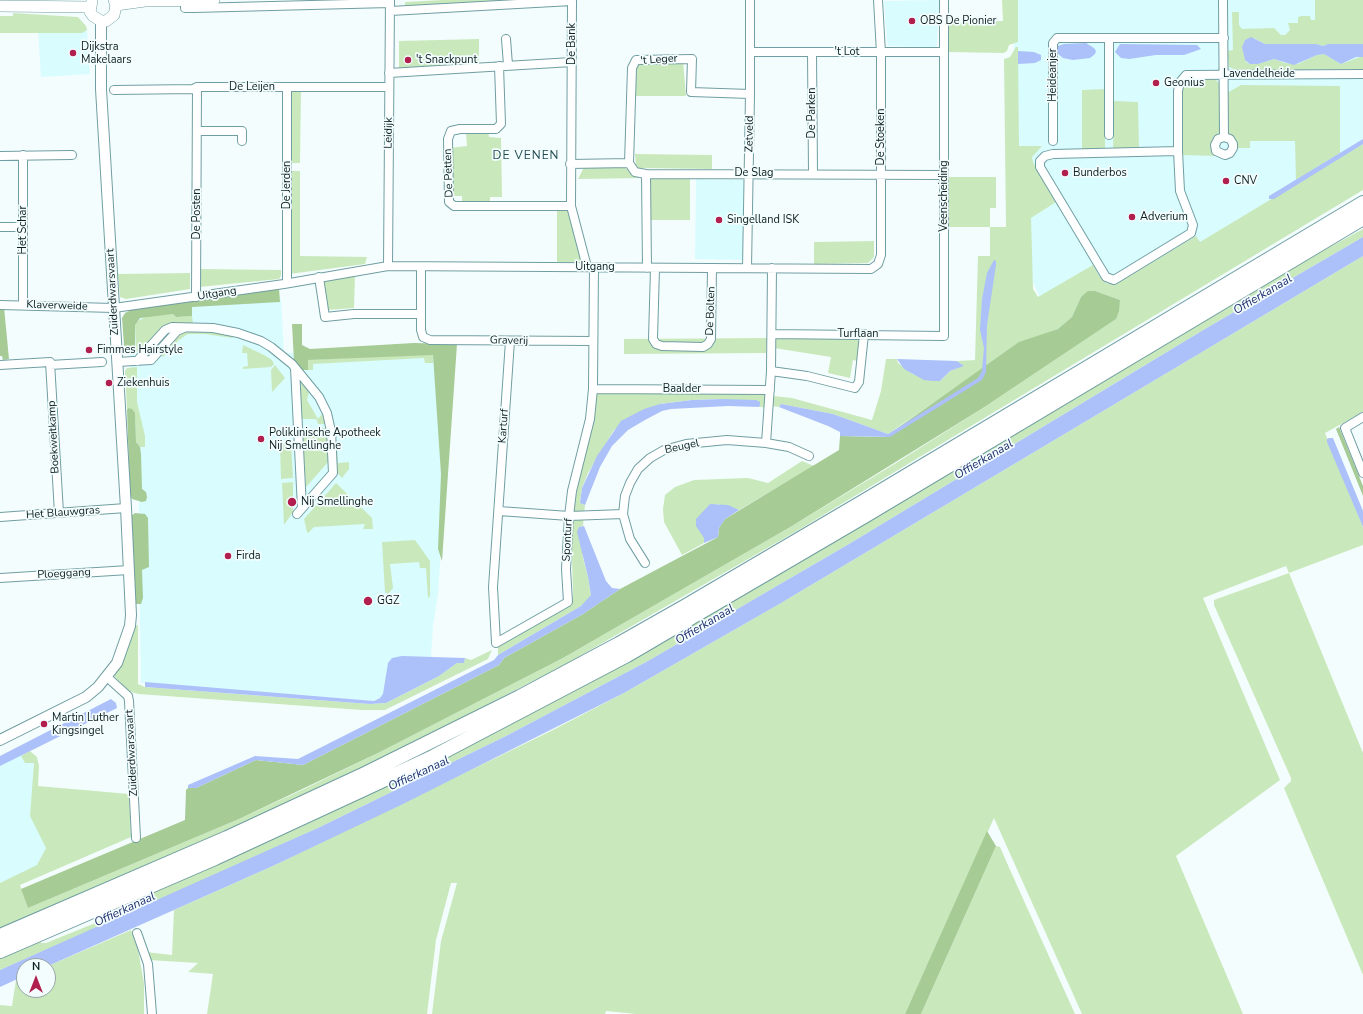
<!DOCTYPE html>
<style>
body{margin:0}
#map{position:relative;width:1363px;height:1014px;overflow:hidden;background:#f4fdfe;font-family:"Nunito Sans",sans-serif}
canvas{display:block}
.north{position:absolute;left:16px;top:958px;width:40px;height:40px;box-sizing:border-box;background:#f4fdfe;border:1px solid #97a4a6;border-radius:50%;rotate:0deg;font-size:11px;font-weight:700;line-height:16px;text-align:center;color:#0c1f21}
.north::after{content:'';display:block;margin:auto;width:14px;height:18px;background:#b01f4d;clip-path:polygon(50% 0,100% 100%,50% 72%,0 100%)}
</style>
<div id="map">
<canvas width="1363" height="1014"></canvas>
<div class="north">N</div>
</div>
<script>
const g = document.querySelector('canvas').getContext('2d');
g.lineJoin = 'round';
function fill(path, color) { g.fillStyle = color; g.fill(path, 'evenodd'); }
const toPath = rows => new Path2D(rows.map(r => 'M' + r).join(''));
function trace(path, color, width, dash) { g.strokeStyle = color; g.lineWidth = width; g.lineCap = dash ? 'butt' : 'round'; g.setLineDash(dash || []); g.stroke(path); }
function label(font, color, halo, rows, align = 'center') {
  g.font = font + ' "Nunito Sans",sans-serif'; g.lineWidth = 3.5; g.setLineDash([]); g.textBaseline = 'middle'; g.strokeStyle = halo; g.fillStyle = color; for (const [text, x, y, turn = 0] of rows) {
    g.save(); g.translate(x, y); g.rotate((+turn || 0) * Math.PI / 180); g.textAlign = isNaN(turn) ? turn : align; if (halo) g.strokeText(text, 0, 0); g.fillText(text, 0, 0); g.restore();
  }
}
fill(toPath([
 [939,0,937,45,934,47,889,46,887,42,884,1],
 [1014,0,1363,0,1363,172,1064,354,1013,235],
 [87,29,90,74,41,77,38,30],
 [696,179,744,180,743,260,695,259],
 [281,298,284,353,433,351,438,357,445,488,438,594,433,626,430,672,374,701,141,683,139,567,139,486,133,470,129,314,194,304],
 [22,750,36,760,37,817,55,862,0,887,0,762]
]), '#d9fcff');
fill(toPath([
 [442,0,547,0,405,8,405,2],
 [1002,0,1018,0,1018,42,1009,45,1007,51,1004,53,947,52,947,23,1003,21],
 [1315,0,1363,0,1363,44,1328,44,1323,46,1316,44,1265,44,1254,38,1246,62,1250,64,1258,64,1274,59,1285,63,1298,64,1317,55,1324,54,1341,64,1360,57,1363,57,1363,69,1238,71,1229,67,1227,51,1233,50,1232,12,1239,12,1239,25,1242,29,1274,28,1281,35,1285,35,1290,30,1288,23,1298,23,1298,18,1300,16,1310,16,1311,20,1315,20],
 [13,13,78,17,86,26,87,30,82,33,0,33,0,16,13,16],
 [479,39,479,66,399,68,399,41],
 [1016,47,1018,47,1019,146,1042,146,1032,157,1033,162,1056,202,1031,218,1033,289,1038,297,1093,265,1100,277,1106,283,1115,285,1196,236,1200,242,1363,144,1363,190,795,532,566,664,381,759,241,825,0,928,0,883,37,865,46,848,30,816,34,763,25,763,21,756,30,751,37,757,39,766,38,786,129,794,131,837,20,885,28,908,239,819,304,789,378,753,563,658,792,526,896,463,983,408,1116,319,1120,300,1095,291,1081,297,1072,317,1058,329,1043,335,982,369,888,434,833,414,781,404,779,407,772,406,773,396,792,398,872,420,881,391,886,359,897,359,898,363,913,374,932,381,940,381,950,371,963,366,957,361,975,360,978,256,990,256,990,227,949,227,949,177,996,177,996,208,990,208,990,227,1006,227,1004,59,1010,57],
 [683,61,686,96,635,96,637,63],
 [1206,78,1215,79,1221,85,1220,132,1213,137,1211,144,1212,150,1217,156,1183,155,1183,88,1192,79],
 [1241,85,1340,86,1340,153,1296,180,1295,141,1250,141,1250,148,1237,148,1233,137,1228,133,1227,93],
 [291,89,301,90,300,163,290,163],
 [1105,89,1105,149,1082,149,1082,90],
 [1114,101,1138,102,1139,148,1113,149],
 [488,131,489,137,501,138,502,197,490,197,490,203,462,203,462,196,451,196,450,148,467,146,466,133],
 [635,154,712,155,712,169,639,168,636,166],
 [620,165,643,178,578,179,584,167],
 [290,171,300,171,300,256,367,257,365,264,289,274],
 [649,178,690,178,690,220,649,220],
 [557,208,568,208,583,262,557,262],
 [1363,229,1363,237,1205,329,849,544,648,661,506,736,320,827,133,912,129,901,309,823,389,783,1172,340,1317,254],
 [874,241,874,257,868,263,814,264,814,242],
 [1363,256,1363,412,1325,433,1363,527,1363,545,1289,573,1363,753,1363,975,1284,788,1291,781,1291,778,1214,605,1214,600,1289,573,1286,566,1203,598,1280,780,1176,856,1243,1014,1082,1014,994,818,905,1014,636,1014,606,1011,605,1014,432,1014,441,941,457,883,451,883,436,940,427,1014,207,1014,213,974,188,972,198,963,149,960,146,952,172,955,174,910,275,865,551,731,624,693,781,603],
 [199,269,281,270,281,276,279,279,199,287],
 [190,273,190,289,126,299,120,297,118,274],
 [355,275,354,308,327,310,324,280],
 [173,314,176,317,192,316,193,324,164,325,140,352,133,352,136,348,135,325,136,322,147,316],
 [187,332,215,332,230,335,233,338,204,334,188,334,179,340,163,357,161,355,180,334],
 [774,337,860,337,858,361,853,360,850,378,828,373,831,357,774,348],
 [767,338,766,353,624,354,624,339],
 [243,345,264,355,272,360,274,364,271,367,243,369,243,367,248,366,247,353,242,353],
 [430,354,433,355,433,363,425,363,424,358,313,364,313,370,308,370,308,360],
 [275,365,285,378,272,392,271,370],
 [137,367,137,402,145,436,145,447,140,447,136,442,135,413,128,408,127,410,125,371,127,368],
 [298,379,309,392,307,400,318,419,322,414,325,424,318,424,317,420,315,419,301,419],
 [764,392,767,394,766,408,722,399,692,400,660,404,614,430,588,473,582,488,580,503,585,505,583,526,579,527,583,558,588,577,591,595,588,600,581,606,498,655,498,646,570,606,573,596,571,521,594,395,598,393],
 [319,428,326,428,329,461,306,487,302,436,318,434],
 [285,443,291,444,293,478,281,479,280,446],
 [337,445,338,463,349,462,349,469,342,478,336,471,335,446],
 [802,461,814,466,739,510,717,504,704,543,682,555,664,522,663,509,665,495,675,487,694,480,748,478,768,483],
 [293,482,293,512,284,525,282,483],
 [336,483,372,518,373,529,363,529,365,524,314,527,308,533,307,532,304,519],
 [415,540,430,561,430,596,428,598,426,568,420,568,419,562,390,564,393,588,388,594,385,592,382,542],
 [138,625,138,684,145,687,370,704,386,703,439,676,457,663,464,663,465,658,471,660,492,650,488,659,385,710,362,710,138,694,129,691,113,675,126,655,134,626],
 [996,846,1000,847,1011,872,1075,1014,921,1014],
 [120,913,125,915,0,970,0,957,39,939,41,943,46,943],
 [131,930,138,950,144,983,144,1014,0,1014,0,1005,12,1006,16,980,24,976,24,990,48,990,48,966]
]), '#c9e9bc');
fill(toPath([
 [279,288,280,302,192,307,192,316,176,317,173,314,140,318,135,325,135,351,127,350,124,345,122,318,125,313,131,310],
 [1088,291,1095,291,1120,300,1119,311,1116,319,983,408,792,526,563,658,378,753,239,819,28,908,21,889,185,820,186,790,188,788,196,788,256,760,303,765,499,665,504,658,583,614,620,589,718,537,719,528,725,519,839,450,840,436,885,437,1019,342,1058,329,1072,317,1081,297],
 [0,307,4,307,9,359,3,360,2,356,0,356],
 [292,324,302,324,302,345,310,349,414,343,457,344,442,561,438,549,441,474,433,355,308,360,308,370,302,370,294,362],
 [128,408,132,409,135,413,136,442,140,447,141,454,142,489,146,492,147,497,146,501,142,502,132,499,130,494,127,410],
 [1339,427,1363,486,1363,496,1336,429],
 [135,513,145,514,148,518,149,567,142,570,143,598,141,604,134,604,131,516],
 [987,831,996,846,921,1014,905,1014]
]), '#a6cb95');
fill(toPath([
 [1251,37,1265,44,1316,44,1323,46,1328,44,1363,44,1363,57,1356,57,1341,64,1324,54,1317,55,1294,65,1274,59,1258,64,1250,64,1245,60,1242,47,1245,40],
 [1086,43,1094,48,1096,51,1095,54,1090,58,1073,60,1063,58,1057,53,1058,46,1064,44],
 [1120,44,1197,45,1201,49,1184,55,1156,55,1129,59,1121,58,1115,52],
 [1018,51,1034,52,1041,55,1041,60,1035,63,1018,64],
 [1363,139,1363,144,1274,199,1269,199,1269,196],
 [1363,237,1363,256,781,603,624,693,403,804,275,865,48,966,24,966,24,976,0,987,0,970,320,827,506,736,648,661,849,544,1205,329],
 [994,260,996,261,996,265,987,325,986,372,982,380,890,437,840,436,840,432,828,426,779,407,781,404,833,414,888,434,978,378,982,371,984,348,980,330,982,299,987,273],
 [897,359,957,361,964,366,950,371,940,381,932,381,924,380,904,369],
 [722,399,756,400,760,402,760,405,759,407,728,406,671,409,662,411,645,420,628,430,612,446,600,467,585,505,580,503,582,488,597,456,621,421,644,409,660,404,692,400],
 [1329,438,1333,438,1363,511,1363,527,1327,442,1327,439],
 [710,504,728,505,739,510,725,519,719,528,718,537,704,543,704,538,696,526,696,519],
 [584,526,606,581,612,588,620,589,583,614,504,658,499,665,303,765,256,760,196,788,188,788,188,785,255,756,298,759,494,660,498,655,581,606,591,595,588,577,577,532,579,527],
 [402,656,465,658,464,663,457,663,439,676,386,703,370,704,145,687,145,682,374,701,380,698,383,694,388,663,392,658],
 [111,699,116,703,117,708,0,766,0,756]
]), '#acc0f9');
const minor = toPath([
 [1223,0,1224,137,1230,139,1233,144,1233,148,1230,153,1225,155,1216,151,1215,145,1218,139,1224,137],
 [185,1,185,8,193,8,390,3],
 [390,11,572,1,571,206,587,267],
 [1109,38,1109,135],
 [506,39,508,65],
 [750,52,944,52],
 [812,52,813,174],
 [499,66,501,124,496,129,460,129,451,131,448,139,449,202,454,206,571,206],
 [389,73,572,62],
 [114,90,193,89,197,87,389,87],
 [197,131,242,131,242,141],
 [1053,141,1053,43,1057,38,1224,38],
 [1178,151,1053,154,1045,156,1040,161,1040,167,1106,277,1114,280,1191,233,1193,225,1180,191,1178,151,1178,91,1180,82,1186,75,1363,74],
 [23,155,23,305],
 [0,156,72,155],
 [629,163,632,68,636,60,692,59,691,92,750,94],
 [570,164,629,163,635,172,646,174,944,175],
 [646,174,647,268],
 [0,227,22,227],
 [388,266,390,0],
 [421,267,421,330,423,337,430,340,593,341],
 [655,268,653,339,656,344,662,346,703,347,708,344,711,339,712,268],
 [747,268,750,94,750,0],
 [319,277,325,317,354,314,420,314],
 [287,283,287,87],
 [196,297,197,87],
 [0,305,114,308,284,284,388,266,871,269,878,264,881,255,881,53,878,0],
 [772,334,944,336,944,0],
 [510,341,493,587,496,643,568,602,566,569,569,516,572,491,590,419,593,389,594,267],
 [137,361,165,330,172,327,213,328,238,333,261,341,271,347,292,364,319,397,327,413,331,431,333,473,297,514],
 [117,362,151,360,177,331,184,328],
 [0,365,50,362,59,513],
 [50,365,102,362],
 [295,368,302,508],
 [771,371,772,268],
 [593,389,770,390],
 [1363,417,1345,428,1363,473],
 [766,443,771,371,807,376,855,388,859,382,864,334],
 [499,511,569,516,623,514],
 [0,517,126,508],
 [645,563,630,539,623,514,625,496,630,483,638,469,650,458,664,450,686,444,727,440,766,443,789,447,809,456],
 [0,578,129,570],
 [107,677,128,696,129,701,136,838],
 [137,933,148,964,152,1014]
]);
const tertiary = toPath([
 [0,740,86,697,98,687,117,663,130,626,131,615,126,508,101,89,101,21]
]);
const secondary = toPath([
 [92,1,90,12,93,16,101,21,106,21,114,15,116,5,114,0],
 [116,5,145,1,214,0],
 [0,6,89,7]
]);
const motorway = toPath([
 [0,936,227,838,367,773,520,697,619,644,686,606,868,499,1363,203],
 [0,951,215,858,364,789,433,757,627,655,866,515,1363,218]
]);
trace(minor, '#709ea2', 10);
trace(tertiary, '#709ea2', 12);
trace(secondary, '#709ea2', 12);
trace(motorway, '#709ea2', 16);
trace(minor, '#fff', 8);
trace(tertiary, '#fff', 10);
trace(secondary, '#fff', 11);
trace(motorway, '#fff', 14);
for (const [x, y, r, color] of [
 [912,21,4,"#b01f4d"],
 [73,53,4,"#b01f4d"],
 [408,60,4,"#b01f4d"],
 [1156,83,4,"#b01f4d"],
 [1065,173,4,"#b01f4d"],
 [1226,181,4,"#b01f4d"],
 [1132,217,4,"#b01f4d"],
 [719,220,4,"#b01f4d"],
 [89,350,4,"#b01f4d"],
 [109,383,4,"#b01f4d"],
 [261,439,4,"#b01f4d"],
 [292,502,5,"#b01f4d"],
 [228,556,4,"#b01f4d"],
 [368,601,5,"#b01f4d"],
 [44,724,4,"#b01f4d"]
]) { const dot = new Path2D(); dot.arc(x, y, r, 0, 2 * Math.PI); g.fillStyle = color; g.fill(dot); trace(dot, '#f4fdfe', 1.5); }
label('11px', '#0c1f21', '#f4fdfe', [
 ["OBS De Pionier",920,21],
 ["Dijkstra",81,47],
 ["Makelaars",81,60],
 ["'t Snackpunt",416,60],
 ["Geonius",1164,83],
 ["Bunderbos",1073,173],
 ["CNV",1234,181],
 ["Adverium",1140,217],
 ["Singelland ISK",727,220],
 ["Fimmes Hairstyle",97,350],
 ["Ziekenhuis",117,383],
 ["Poliklinische Apotheek",269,433],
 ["Nij Smellinghe",269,446],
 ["Nij Smellinghe",301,502],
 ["Firda",236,556],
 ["GGZ",377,601],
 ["Martin Luther",52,718],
 ["Kingsingel",52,731]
], 'left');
label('11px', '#0c1f21', '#f4fdfe', [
 ["De Bank",572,44,-90],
 ["'t Lot",847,52],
 ["'t Leger",659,60,-4],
 ["Lavendelheide",1259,74],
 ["Heideanjer",1053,75,-90],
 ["De Leijen",252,87],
 ["De Parken",812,113,-90],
 ["Leidijk",389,133,-89],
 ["Zetveld",750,134,-89],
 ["De Stoeken",881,137,-90],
 ["De Petten",449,173,-92],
 ["De Slag",754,173],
 ["De Jerden",287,185,-90],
 ["Veenscheiding",944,196,-90],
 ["De Posten",197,214,-90],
 ["Het Schar",23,230,-90],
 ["Uitgang",595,267],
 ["Zuiderdwarsvaart",113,292,-93],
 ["Uitgang",217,294,-9],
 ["Klaverweide",57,306,2],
 ["De Bolten",711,311,-88],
 ["Turflaan",858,334],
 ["Graverij",509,341,1],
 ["Baalder",682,389],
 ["Karturf",504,426,-86],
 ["Boekweitkamp",54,437,-93],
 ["Beugel",682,447,-12],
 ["Het Blauwgras",63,513,-4],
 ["Sponturf",568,540,-87],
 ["Ploeggang",64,574,-3],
 ["Zuiderdwarsvaart",132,753,-93]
]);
g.letterSpacing = '1px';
label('12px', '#1e4b4f', '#f4fdfe', [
 ["DE VENEN",526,156]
]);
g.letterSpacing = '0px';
label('italic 12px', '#1e2d6e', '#f4fdfe', [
 ["Offierkanaal",1263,295,-31],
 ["Offierkanaal",984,460,-31],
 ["Offierkanaal",705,625,-31],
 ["Offierkanaal",419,774,-25],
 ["Offierkanaal",125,910,-25]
]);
</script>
